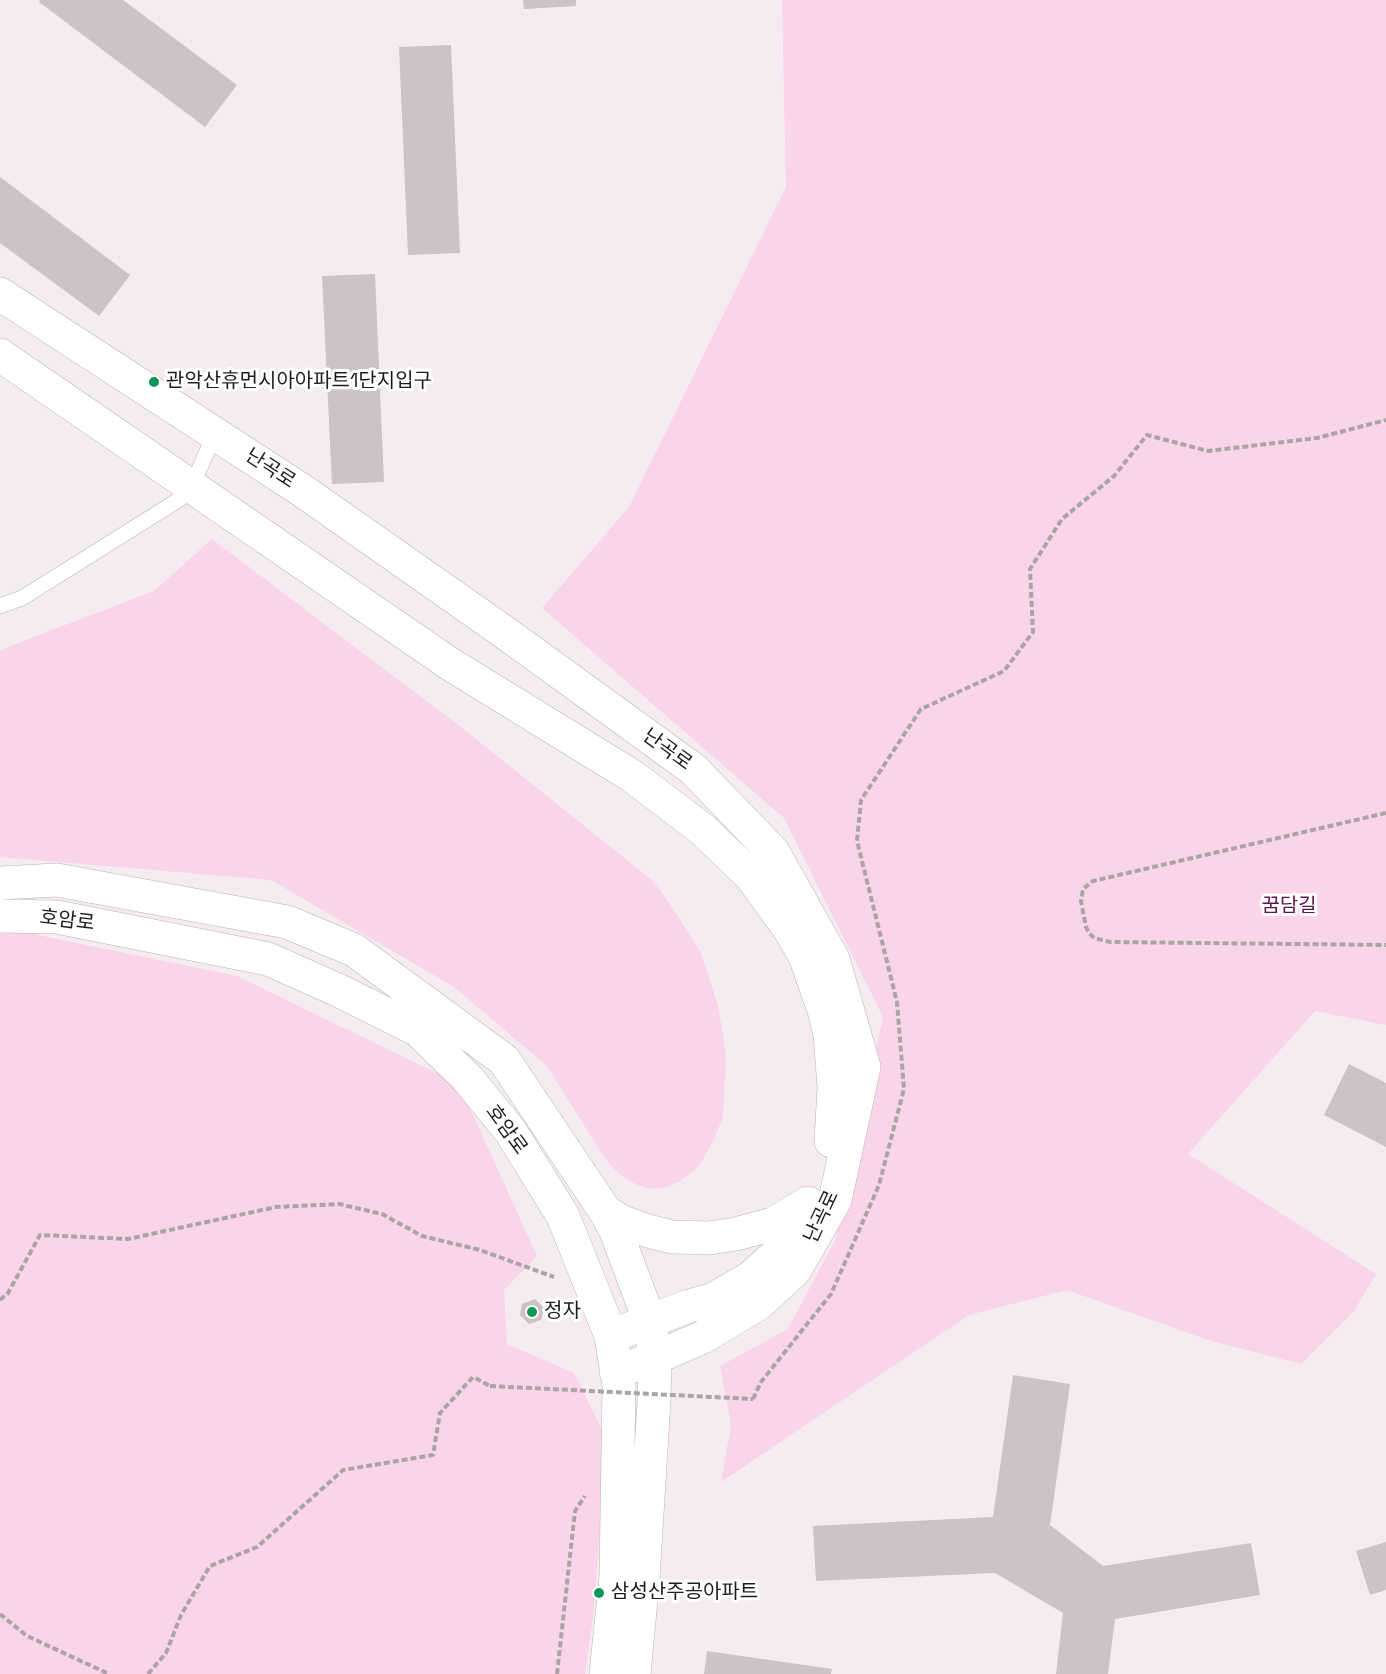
<!DOCTYPE html>
<meta charset="utf-8">
<style>
body{margin:0}
canvas{display:block;background:#f4ecf0}
</style>
<canvas width="1386" height="1674"></canvas>
<script>
const g = document.querySelector('canvas').getContext('2d');
g.lineJoin = 'round';
function fill(path, color) { g.fillStyle = color; g.fill(path, 'evenodd'); }
const toPath = rows => new Path2D(rows.map(r => 'M' + r).join(''));
function trace(path, color, width, dash) { g.strokeStyle = color; g.lineWidth = width; g.lineCap = dash ? 'butt' : 'round'; g.setLineDash(dash || []); g.stroke(path); }
function label(font, color, halo, rows, align = 'center') {
  g.font = font + ' "Space Grotesk","Noto Sans KR",sans-serif'; g.lineWidth = 6; g.setLineDash([]); g.textBaseline = 'middle'; g.strokeStyle = halo; g.fillStyle = color; for (const [text, x, y, turn = 0] of rows) {
    g.save(); g.translate(x, y); g.rotate((+turn || 0) * Math.PI / 180); g.textAlign = isNaN(turn) ? turn : align; if (halo) g.strokeText(text, 0, 0); g.fillText(text, 0, 0); g.restore();
  }
}
fill(toPath([
 [782,0,1386,0,1386,1025,1315,1011,1188,1154,1376,1274,1354,1311,1301,1364,1211,1341,1067,1290,969,1315,721,1482,731,1425,720,1366,788,1329,835,1240,883,1017,784,818,542,608,629,507,786,187],
 [212,539,466,731,653,881,672,907,701,953,718,1006,723,1034,726,1062,723,1117,714,1139,702,1161,693,1172,680,1181,666,1187,652,1189,637,1185,624,1177,613,1168,604,1157,547,1066,454,987,271,880,0,857,0,650,154,591],
 [9,929,237,976,459,1084,537,1256,504,1290,507,1344,574,1373,607,1440,593,1617,585,1674,0,1674,0,931]
]), '#fad4e9');
fill(toPath([
 [40,0,123,0,237,85,205,127,39,2],
 [523,0,576,0,576,6,524,9],
 [451,45,460,253,408,255,399,47],
 [0,177,130,275,99,316,0,243],
 [375,274,384,482,332,484,322,276],
 [1349,1064,1386,1083,1386,1147,1324,1115],
 [535,1299,544,1308,541,1320,529,1324,520,1315,522,1304],
 [1013,1375,1070,1384,1050,1525,1103,1566,1251,1543,1260,1595,1115,1619,1108,1674,1056,1674,1063,1613,995,1573,816,1581,813,1526,993,1517],
 [1386,1542,1386,1590,1370,1595,1356,1551],
 [707,1651,832,1669,831,1674,704,1674]
]), '#cbc3c7');
const lane = toPath([
 [0,606,22,598,180,499,192,486,215,433]
]);
const secondary = toPath([
 [0,294,303,491,504,632,693,769,773,852,833,959,864,1067,835,1200,795,1270,758,1304,703,1337,655,1358,616,1372],
 [0,355,450,664,632,776,702,829,751,876,790,930,805,956,824,1010,830,1034,834,1088,831,1141],
 [0,883,57,880,287,922,354,950,504,1060,605,1211,615,1229,650,1322,655,1358,654,1401,643,1579,634,1674],
 [0,916,57,917,268,959,340,991,418,1030,468,1079,511,1132,563,1216,611,1336,619,1386,616,1576,606,1674],
 [605,1211,620,1221,648,1231,672,1237,709,1238,736,1234,773,1224,808,1203],
 [611,1336,689,1306,712,1300,750,1278,777,1254,801,1224,809,1210]
]);
trace(lane, '#bab2b6', 16);
trace(secondary, '#bab2b6', 34);
trace(toPath([
 [1386,813,1093,881,1083,889,1081,901,1086,927,1089,933,1094,938,1110,942,1386,945],
 [0,1300,8,1293,40,1235,128,1239,276,1207,339,1204,382,1214,422,1236,480,1250,554,1277],
 [753,1399,761,1382,831,1294,879,1185,904,1089,897,1002,857,841,861,800,921,709,1004,671,1033,632,1030,569,1062,519,1114,476,1147,435,1208,451,1317,438,1386,420],
 [0,1614,27,1636,109,1674],
 [148,1674,166,1653,181,1615,210,1566,257,1547,343,1470,433,1455,440,1413,473,1377,490,1386],
 [557,1674,575,1511,585,1496]
]), '#aaa4a7', 4, [6, 3]);
trace(lane, '#fff', 15);
trace(secondary, '#fff', 33);
trace(toPath([
 [490,1386,753,1399]
]), '#aaa4a7', 4, [6, 3]);
for (const [x, y, r, color] of [
 [154,382,6,"#0f9757"],
 [532,1312,6,"#0f9757"],
 [599,1593,6,"#0f9757"]
]) { const dot = new Path2D(); dot.arc(x, y, r, 0, 2 * Math.PI); g.fillStyle = color; g.fill(dot); trace(dot, '#fff', 2); }
label('20px', '#1f1c1d', '#fff', [
 ["관악산휴먼시아아파트1단지입구",166,382],
 ["정자",544,1312],
 ["삼성산주공아파트",611,1593]
], 'left');
label('20px', '#1f1c1d', '#fff', [
 ["난곡로",270,469,33],
 ["난곡로",667,750,36],
 ["호암로",67,921,7],
 ["호암로",506,1130,54],
 ["난곡로",822,1217,-65]
]);
label('20px', '#62154a', '#fff', [
 ["꿈담길",1289,907]
]);
</script>
